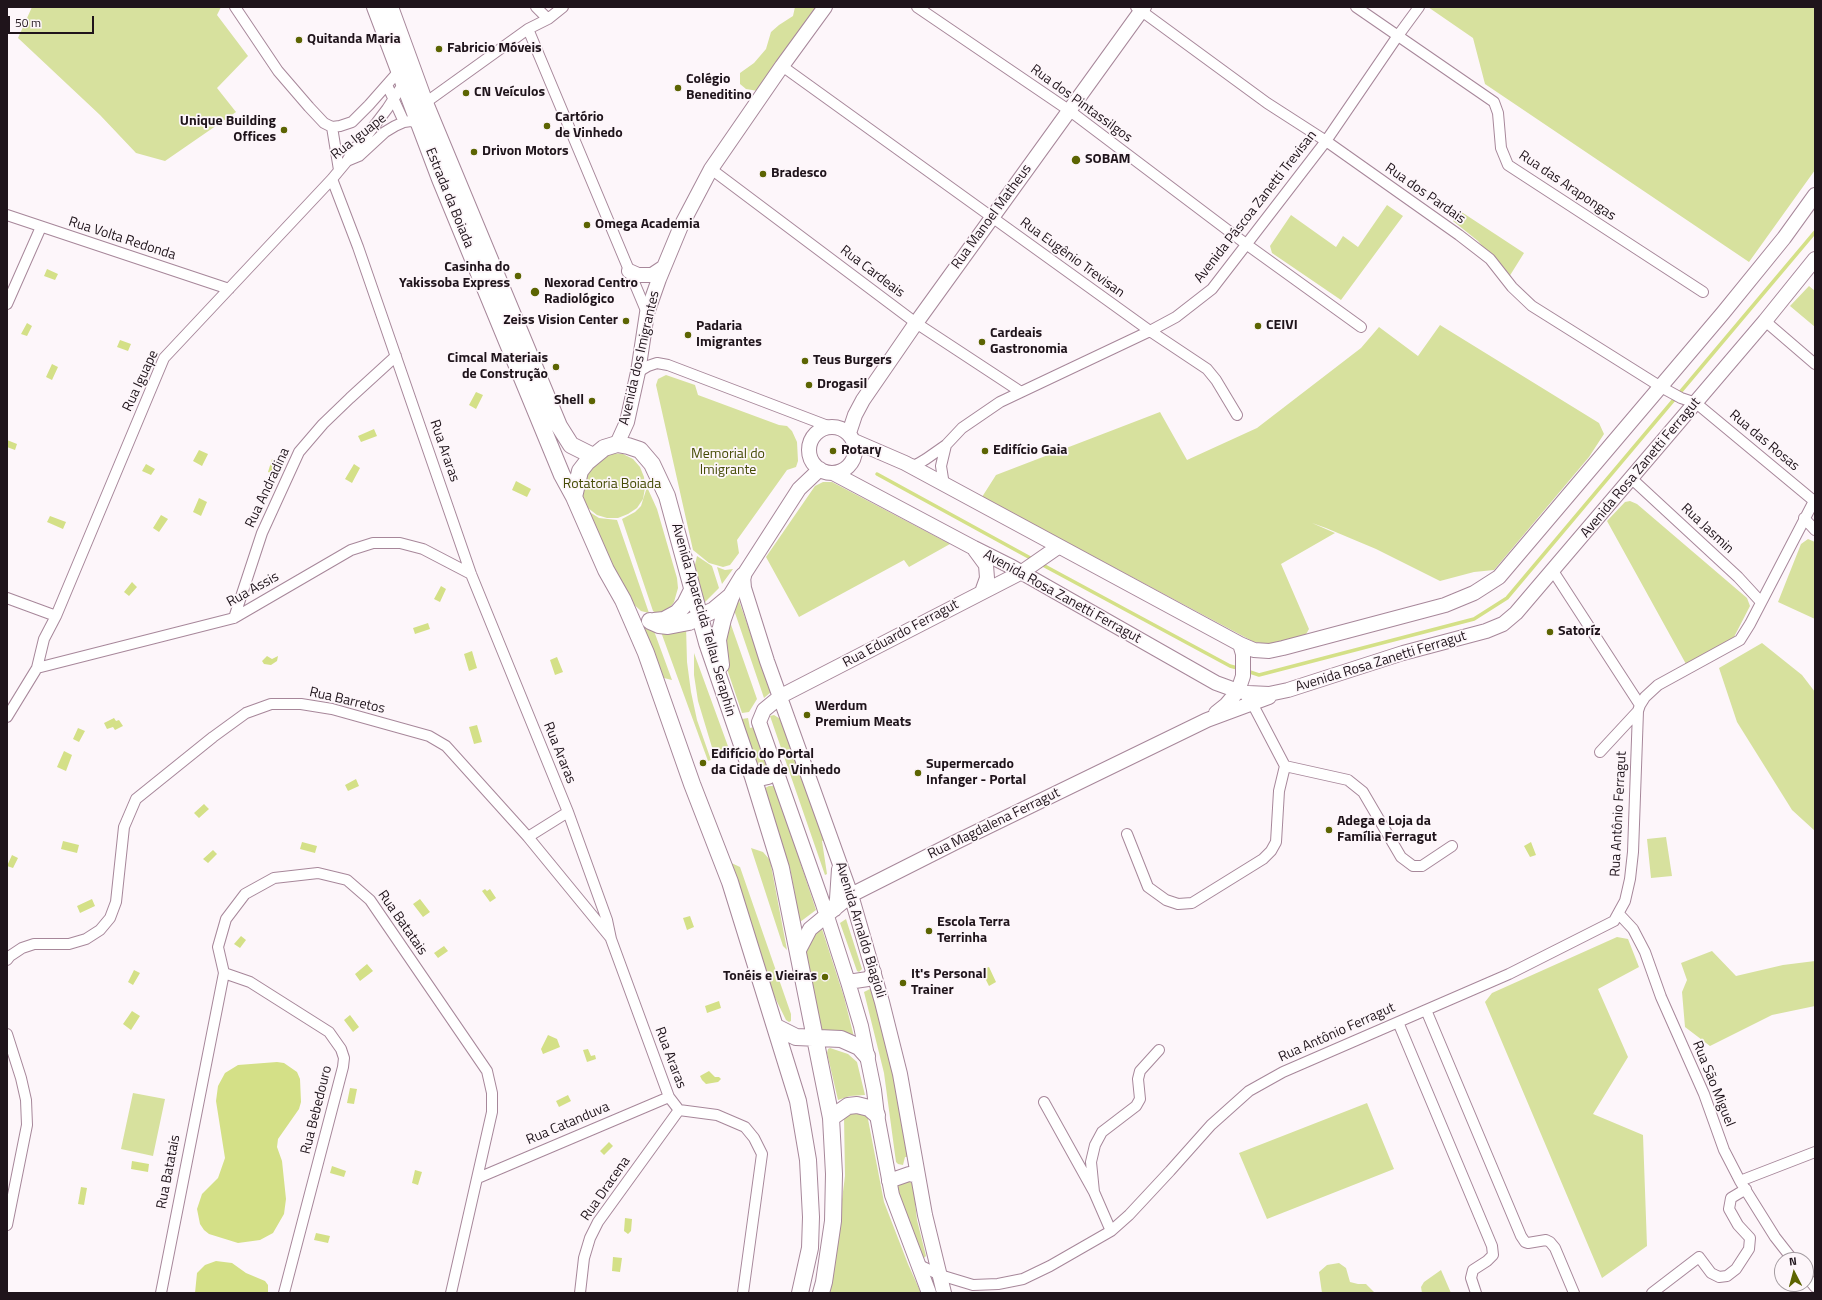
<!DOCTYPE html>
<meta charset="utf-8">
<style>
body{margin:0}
#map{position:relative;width:1822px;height:1300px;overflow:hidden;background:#fdf6fa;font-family:"Titillium Web",sans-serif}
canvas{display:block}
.frame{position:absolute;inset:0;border:8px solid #1f141b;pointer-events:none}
.north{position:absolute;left:1774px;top:1252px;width:40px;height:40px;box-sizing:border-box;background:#fdf6fa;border:1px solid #a49ca1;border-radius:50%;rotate:354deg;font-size:11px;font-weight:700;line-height:16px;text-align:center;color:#1f141b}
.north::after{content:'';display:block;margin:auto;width:14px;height:18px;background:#5c6402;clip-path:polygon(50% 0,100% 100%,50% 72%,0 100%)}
.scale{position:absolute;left:8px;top:16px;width:86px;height:18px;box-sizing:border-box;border:2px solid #1f141b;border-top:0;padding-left:5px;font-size:12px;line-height:14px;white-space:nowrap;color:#1f141b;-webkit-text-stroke:3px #fdf6fa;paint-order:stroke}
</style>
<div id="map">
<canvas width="1822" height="1300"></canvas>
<div class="frame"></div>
<div class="north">N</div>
<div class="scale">50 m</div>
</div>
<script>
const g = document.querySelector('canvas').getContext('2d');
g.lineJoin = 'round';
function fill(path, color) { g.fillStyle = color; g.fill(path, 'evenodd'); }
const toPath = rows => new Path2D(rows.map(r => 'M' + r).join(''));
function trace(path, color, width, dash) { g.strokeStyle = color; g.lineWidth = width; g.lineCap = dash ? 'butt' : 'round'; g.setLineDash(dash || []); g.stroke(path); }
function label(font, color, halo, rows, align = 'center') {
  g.font = font + ' "Titillium Web",sans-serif'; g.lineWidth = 3.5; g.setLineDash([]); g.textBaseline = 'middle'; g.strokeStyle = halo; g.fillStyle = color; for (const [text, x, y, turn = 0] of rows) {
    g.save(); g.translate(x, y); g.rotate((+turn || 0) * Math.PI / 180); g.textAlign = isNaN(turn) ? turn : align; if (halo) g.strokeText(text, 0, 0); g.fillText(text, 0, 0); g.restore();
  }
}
fill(toPath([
 [32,7,221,7,217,15,248,56,217,88,236,112,165,161,136,153,100,115,18,38],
 [795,7,820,7,758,91,746,89,740,84,740,73,754,63,766,49,771,32,779,25,793,16],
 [1428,7,1815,7,1815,170,1749,262,1485,84,1473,38],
 [1387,205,1403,216,1341,300,1272,253,1270,246,1291,215,1336,247,1343,236,1358,247],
 [1460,211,1524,253,1509,277,1478,241,1453,221],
 [1809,286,1815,291,1815,327,1790,306],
 [1440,325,1599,423,1604,434,1589,457,1494,570,1474,572,1440,581,1376,549,1326,528,1312,523,1335,533,1281,564,1309,629,1305,636,1269,644,1254,642,982,497,996,475,1160,412,1187,460,1257,428,1361,348,1379,327,1418,356],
 [666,375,695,385,698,395,779,425,787,426,792,431,797,442,798,461,796,467,787,470,737,540,739,553,730,565,723,567,709,563,693,550,656,385,658,379],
 [612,453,623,454,633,459,640,467,644,477,645,488,643,499,637,508,628,514,618,518,607,518,597,515,588,508,582,499,580,478,585,468],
 [823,482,832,482,950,544,909,567,904,560,799,617,766,557,815,486],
 [647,487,657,509,677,578,678,588,674,602,670,608,665,611,656,613,653,611,622,519,635,512,641,506],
 [1630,501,1637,504,1747,598,1750,606,1733,639,1686,664,1607,521,1625,502],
 [588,511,599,518,617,520,649,613,641,611,628,599],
 [1808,539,1815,542,1815,619,1778,602,1801,544],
 [697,556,712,566,719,588,705,602,703,598,694,569],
 [717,567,725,570,733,569,722,584],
 [738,598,771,692,764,698,733,607],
 [729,619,757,699,749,712,742,713,726,666,723,643],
 [638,626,654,631,672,680,660,677],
 [686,626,687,662,691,692,697,720,711,760,708,761,661,632],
 [1762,643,1802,675,1815,692,1815,831,1792,810,1737,722,1719,668],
 [694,653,729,749,714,754,698,701,694,675],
 [774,715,782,720,825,840,822,841,827,874,825,875,770,716],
 [748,718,750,728,754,727,766,761,766,769,760,772,743,730,742,719],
 [769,786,773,786,776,789,816,910,800,922,790,868,763,789],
 [1666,837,1672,876,1651,878,1647,839],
 [751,848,763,852,770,860,787,950,783,946],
 [725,860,740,867,791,1014,791,1021,789,1022,786,1020,762,971],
 [846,919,862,969,859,972,857,971,840,923],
 [822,929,844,997,854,1037,820,1034,804,956,811,938],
 [1617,937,1628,939,1639,967,1598,989,1628,1057,1593,1114,1643,1135,1647,1246,1602,1278,1485,1002,1492,993],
 [1712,951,1736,976,1783,965,1815,961,1815,1006,1772,1015,1710,1046,1685,1027,1682,992,1687,980,1681,963],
 [872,988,891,1058,908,1157,905,1157,903,1165,898,1164,896,1162,884,1073,864,992],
 [830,1048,848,1054,857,1062,865,1095,850,1096,838,1100,827,1053,828,1049],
 [133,1093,165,1099,153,1156,121,1149],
 [1367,1103,1394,1169,1267,1219,1239,1153],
 [855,1111,867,1114,884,1202,908,1264,921,1293,830,1293,845,1176,844,1116],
 [906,1182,910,1182,913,1184,917,1220,926,1256,923,1259,897,1188,899,1185],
 [1339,1263,1346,1268,1350,1282,1358,1284,1366,1284,1375,1293,1322,1293,1319,1272,1327,1265],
 [1441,1270,1451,1293,1422,1293,1421,1287,1424,1282]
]), '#d7e19e');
fill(toPath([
 [47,269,58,274,55,280,44,276],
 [27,323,32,326,27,336,21,334],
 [120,340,131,344,128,351,117,347],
 [52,364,58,367,52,380,46,377],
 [476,392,483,395,476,409,469,405],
 [374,429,377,436,361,442,358,436],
 [7,440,17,444,15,450,7,447],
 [199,450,208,454,202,466,193,461],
 [272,459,278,464,273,474,268,472],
 [146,464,155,469,151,475,142,471],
 [354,464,360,468,352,483,345,479],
 [516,481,531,489,527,497,512,490],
 [199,498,207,502,201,516,193,512],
 [161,515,168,519,159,532,153,528],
 [50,516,66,522,63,529,47,522],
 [132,582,137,587,129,596,124,592],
 [441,586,446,589,440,602,434,599],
 [428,623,430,629,415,634,413,628],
 [472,651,477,668,469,671,464,654],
 [267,656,272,659,278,656,277,661,271,665,264,664,262,661],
 [557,657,563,672,555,675,550,660],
 [114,718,116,721,119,720,123,726,115,730,113,727,107,729,104,723],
 [477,725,482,742,474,744,469,727],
 [78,728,85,731,79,742,73,739],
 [64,751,72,755,66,771,57,767],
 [356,779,359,786,348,791,345,785],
 [204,804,209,809,199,818,194,813],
 [63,841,79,845,77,853,61,849],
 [302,842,317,846,315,853,300,849],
 [1531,842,1536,855,1530,857,1524,846],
 [213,850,217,854,208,863,203,859],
 [12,855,18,858,13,868,7,866],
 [485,889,487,891,490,889,496,898,490,902,482,891],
 [92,899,95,906,80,913,77,906],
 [420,899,430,912,423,917,413,904],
 [690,916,694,927,687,930,683,918],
 [241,936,246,940,240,948,234,944],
 [444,946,448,951,438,958,434,953],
 [367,964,373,971,360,981,355,974],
 [989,967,996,982,989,986,981,970],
 [134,970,140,973,133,985,128,982],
 [719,1001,721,1008,707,1013,705,1006],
 [132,1011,140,1016,131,1030,123,1024],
 [350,1015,359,1027,353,1032,344,1020],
 [548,1035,557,1039,560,1047,543,1054,541,1049],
 [588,1049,591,1056,595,1055,596,1059,587,1062,583,1050],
 [277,1062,284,1063,297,1072,300,1079,301,1102,299,1109,278,1139,277,1147,282,1161,286,1199,284,1214,273,1233,260,1240,238,1243,209,1234,204,1230,200,1224,197,1209,202,1194,218,1178,225,1158,216,1101,218,1086,225,1073,238,1065],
 [709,1071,715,1077,719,1077,721,1079,718,1082,706,1084,702,1080,700,1076],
 [350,1088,357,1089,354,1104,347,1103],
 [568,1095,571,1101,559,1107,556,1101],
 [609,1142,613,1146,604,1155,600,1151],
 [132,1161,149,1164,148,1172,131,1169],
 [332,1166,346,1171,344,1177,330,1173],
 [415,1170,422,1172,418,1185,412,1183],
 [81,1187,87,1188,84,1205,78,1204],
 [625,1218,632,1219,631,1231,628,1234,624,1231],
 [316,1233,330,1236,328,1243,314,1240],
 [613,1257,622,1258,620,1272,612,1271],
 [216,1261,232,1263,246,1273,265,1281,268,1285,268,1293,195,1293,197,1273,205,1265]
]), '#d4e087');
trace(toPath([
 [877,474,1034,560],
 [1041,564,1230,666,1241,669],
 [1247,671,1259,675,1474,619,1507,598,1815,232]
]), '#d4e087', 3.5);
const minor = toPath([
 [235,7,278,71,309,107,324,123,332,127,340,126,352,122,369,105,399,71],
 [536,7,548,19],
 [917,7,1070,111,1246,244,1361,327],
 [1136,7,1267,103,1326,141,1459,235,1490,259,1512,287,1532,306,1661,387,1681,398,1696,403,1814,501],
 [1356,7,1494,102,1498,113,1501,148,1508,165,1703,292],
 [528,29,647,313],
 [782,66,1150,331,1207,369,1216,380,1237,415],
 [387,85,404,122],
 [425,103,528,29,548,19,563,7],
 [332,127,339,170],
 [347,161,354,149,365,138,387,109,404,83],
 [711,169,916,323,1021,392],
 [332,179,358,247,471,574,568,812,607,920,611,939,669,1097,679,1110,717,1115,745,1127,754,1138,762,1154,743,1293],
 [7,215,229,289],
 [7,304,41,227],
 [1765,321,1815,364],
 [638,372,648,366,657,363,668,365,828,426],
 [907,464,916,465,926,459,946,445,962,428,1000,402,1150,331,1176,317,1212,289,1326,141,1397,37,1419,7],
 [1632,479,1738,577,1761,602],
 [944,485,941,466,946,445],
 [1804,518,1815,530],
 [1553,571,1640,705],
 [7,598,56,616],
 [234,618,262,533,299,452,323,424,350,398,396,356],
 [37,668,234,618,351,550,373,543,400,543,423,549,471,574],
 [7,717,37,668,44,639,56,616,164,358,332,179,347,161,359,156,385,132,395,126,404,122,411,121,420,124],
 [1600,752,1638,711,1640,705,1645,697,1658,685,1740,640,1750,624,1815,499],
 [1285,766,1348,780,1363,792,1401,857,1413,866,1422,866,1452,846],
 [1127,834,1148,887,1166,900,1178,904,1192,903,1263,859,1271,851,1276,842,1279,791,1285,766,1252,703,1247,699],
 [528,837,568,812],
 [1619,914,1633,929,1645,952,1661,997,1704,1094,1724,1150,1740,1181,1775,1237,1793,1260],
 [7,960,10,956,22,948,34,944,69,944,86,939,100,930,110,918,116,902,124,827,136,799,213,737,246,713,271,704,301,704,332,709,429,736,446,746,528,837,610,937],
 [224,973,250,982,329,1032,341,1049,344,1058,343,1067,284,1293],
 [1426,1010,1521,1236,1525,1242,1528,1243,1546,1240,1550,1242,1555,1248,1574,1293],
 [1398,1022,1492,1246,1493,1255,1487,1261,1473,1270,1471,1278,1476,1293],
 [7,1034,21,1078,26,1100,27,1125,7,1225],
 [1044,1102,1094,1192,1111,1231],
 [478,1178,669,1097],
 [1740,1181,1815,1152],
 [1094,1192,1091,1162,1095,1145,1102,1132,1136,1106,1140,1099,1138,1079,1140,1071,1159,1050],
 [917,1264,940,1275,973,1285,998,1284,1023,1279,1050,1266,1111,1231,1129,1215,1170,1171,1211,1125,1249,1091,1283,1072,1509,974,1614,921,1625,901,1630,879,1633,852,1638,711],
 [1806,1276,1815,1287],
 [161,1293,224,973,218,947,226,919,245,894,274,878,318,873,347,880,370,900,487,1071,492,1093,492,1112,451,1293],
 [580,1293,584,1258,590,1238,598,1222,679,1110],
 [1652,1293,1699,1257,1711,1273,1719,1277,1727,1276,1736,1269,1749,1249,1750,1238,1738,1225,1729,1209,1731,1198,1746,1189]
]);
const secondary = toPath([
 [629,271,638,275,652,275,664,267],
 '809 450a23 23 0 1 1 46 0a23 23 0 1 1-46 0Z',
 [849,433,855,415,863,400,916,323,1144,7],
 [854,441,905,463,1240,644,1254,650,1269,651,1283,648,1445,605,1474,593,1499,577,1723,313,1784,238,1815,195],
 [617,444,627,422,638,372,647,313,659,279,681,226,711,169,782,66,825,7],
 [820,469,799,489,743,576,744,588,767,661,851,895,882,1002,900,1074,925,1215,944,1293],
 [833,473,974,548,1012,567,1216,683,1238,691,1248,693,1269,694,1288,690,1403,653,1486,631,1503,624,1516,613,1765,321,1815,259],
 [975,550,986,565,987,578,982,592],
 [1216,713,1226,705,1238,691,1243,676,1243,654,1240,644],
 [835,909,837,899,839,869],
 [799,950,810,929,851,895,956,842,1207,720,1269,697],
 [848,982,868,979,874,972],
 [889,1181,909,1174,918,1176],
 [929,1293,892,1195,877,1115,874,1090,861,1026,848,982,823,904,759,722,764,710,781,696,1022,572,1058,547]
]);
const primary = toPath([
 [375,7,440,179,562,475,574,497,606,570,623,600,646,653,692,784,730,882,798,1101,808,1160,811,1217,810,1248,800,1293],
 [390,7,425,103,559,426,571,445,593,456],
 [574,497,580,471,587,462,604,448,617,444,628,446,640,450,652,464,667,496,707,643,753,777,781,868,831,1118,834,1174,833,1221,824,1282,821,1293],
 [650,621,659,625,668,626,689,622,714,610,732,595],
 [654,621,664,620,677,613,685,604,692,590],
 [721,665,718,640,723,619,732,594,743,576],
 [753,777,759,778,768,776,775,770],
 [776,1027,796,1037,841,1039,859,1047,867,1056],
 [831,1118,848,1106,857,1105,869,1108,877,1115]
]);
trace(minor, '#a7879a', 12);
trace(secondary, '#a7879a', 16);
trace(primary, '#a7879a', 18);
trace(minor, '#fff', 10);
trace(secondary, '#fff', 14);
trace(primary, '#fff', 16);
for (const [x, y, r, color] of [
 [299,40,4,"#5c6402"],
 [439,49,4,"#5c6402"],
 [678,88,4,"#5c6402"],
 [466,93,4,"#5c6402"],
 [547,126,4,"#5c6402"],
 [284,130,4,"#5c6402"],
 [474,152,4,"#5c6402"],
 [1076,160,5,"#5c6402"],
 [763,174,4,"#5c6402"],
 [587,225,4,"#5c6402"],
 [518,276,4,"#5c6402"],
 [535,292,5,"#5c6402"],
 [626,321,4,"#5c6402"],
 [1258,326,4,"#5c6402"],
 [688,335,4,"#5c6402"],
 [982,342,4,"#5c6402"],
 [805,361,4,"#5c6402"],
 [556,367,4,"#5c6402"],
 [809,385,4,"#5c6402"],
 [592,401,4,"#5c6402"],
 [833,451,4,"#5c6402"],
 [985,451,4,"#5c6402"],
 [1550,632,4,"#5c6402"],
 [807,715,4,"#5c6402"],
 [703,763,4,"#5c6402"],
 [918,773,4,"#5c6402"],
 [1329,830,4,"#5c6402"],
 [929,931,4,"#5c6402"],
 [825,977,4,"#5c6402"],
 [903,983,4,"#5c6402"]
]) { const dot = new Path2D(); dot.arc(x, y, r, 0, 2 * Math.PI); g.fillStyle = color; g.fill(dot); trace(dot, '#fdf6fa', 1.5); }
label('bold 14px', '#1f141b', '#fdf6fa', [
 ["Quitanda Maria",307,40],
 ["Fabricio Móveis",447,49],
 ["Colégio",686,80],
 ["Beneditino",686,96],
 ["CN Veículos",474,93],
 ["Cartório",555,118],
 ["de Vinhedo",555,134],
 ["Unique Building",276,122,"right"],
 ["Offices",276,138,"right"],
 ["Drivon Motors",482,152],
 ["SOBAM",1085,160],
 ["Bradesco",771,174],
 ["Omega Academia",595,225],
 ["Casinha do",510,268,"right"],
 ["Yakissoba Express",510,284,"right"],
 ["Nexorad Centro",544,284],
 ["Radiológico",544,300],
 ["Zeiss Vision Center",618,321,"right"],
 ["CEIVI",1266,326],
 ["Padaria",696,327],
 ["Imigrantes",696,343],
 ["Cardeais",990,334],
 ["Gastronomia",990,350],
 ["Cimcal Materiais",548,359,"right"],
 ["de Construção",548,375,"right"],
 ["Teus Burgers",813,361],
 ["Drogasil",817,385],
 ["Shell",584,401,"right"],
 ["Rotary",841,451],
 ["Edifício Gaia",993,451],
 ["Satoríz",1558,632],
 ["Werdum",815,707],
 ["Premium Meats",815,723],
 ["Edifício do Portal",711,755],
 ["da Cidade de Vinhedo",711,771],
 ["Supermercado",926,765],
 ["Infanger - Portal",926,781],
 ["Adega e Loja da",1337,822],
 ["Família Ferragut",1337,838],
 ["Escola Terra",937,923],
 ["Terrinha",937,939],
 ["It's Personal",911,975],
 ["Trainer",911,991],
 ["Tonéis e Vieiras",817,977,"right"]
], 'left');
label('14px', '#1f141b', '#fdf6fa', [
 ["Rua dos Pintassilgos",1081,104,36],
 ["Rua Iguape",359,137,-38],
 ["Rua das Arapongas",1567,186,34],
 ["Rua dos Pardais",1425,194,35],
 ["Estrada da Boiada",449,198,68],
 ["Avenida Páscoa Zanetti Trevisan",1256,207,-52],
 ["Rua Manoel Matheus",992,217,-54],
 ["Rua Volta Redonda",122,239,18],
 ["Rua Eugênio Trevisan",1072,258,36],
 ["Rua Cardeais",872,272,37],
 ["Avenida dos Imigrantes",640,358,-77],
 ["Rua Iguape",141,381,-65],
 ["Rua das Rosas",1764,441,40],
 ["Rua Araras",444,451,71],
 ["Avenida Rosa Zanetti Ferragut",1641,468,-50],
 ["Rua Andradina",268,488,-65],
 ["Rua Jasmin",1707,529,43],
 ["Rua Assis",253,590,-29],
 ["Avenida Rosa Zanetti Ferragut",1062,597,29],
 ["Avenida Aparecida Tellau Seraphin",703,620,74],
 ["Rua Eduardo Ferragut",901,634,-28],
 ["Avenida Rosa Zanetti Ferragut",1381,662,-17],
 ["Rua Barretos",347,701,13],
 ["Rua Araras",559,753,68],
 ["Rua Antônio Ferragut",1619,814,-87],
 ["Rua Magdalena Ferragut",994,824,-26],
 ["Rua Batatais",402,923,55],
 ["Avenida Arnaldo Biagioli",860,930,73],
 ["Rua Antônio Ferragut",1337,1033,-24],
 ["Rua Araras",670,1058,69],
 ["Rua São Miguel",1713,1084,68],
 ["Rua Bebedouro",317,1110,-76],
 ["Rua Catanduva",568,1124,-23],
 ["Rua Batatais",169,1172,-79],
 ["Rua Dracena",606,1189,-55]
]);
label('14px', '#454b05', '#fdf6fa', [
 ["Memorial do",728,455],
 ["Imigrante",728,471],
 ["Rotatoria Boiada",612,485]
]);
</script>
